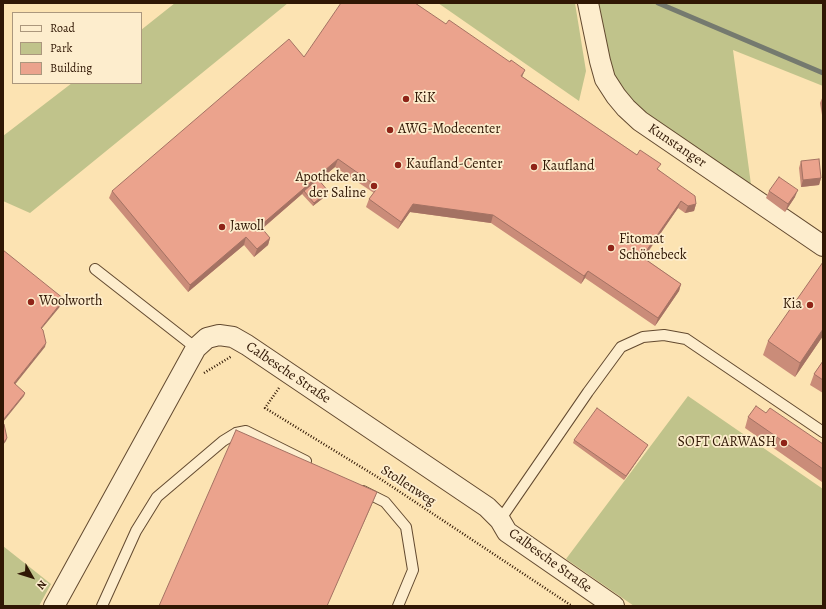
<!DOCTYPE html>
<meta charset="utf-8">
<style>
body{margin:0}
#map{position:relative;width:826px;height:609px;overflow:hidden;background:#fce3b2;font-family:Alegreya,serif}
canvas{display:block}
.frame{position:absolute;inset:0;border:4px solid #301704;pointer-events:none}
.legend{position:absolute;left:12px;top:12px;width:130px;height:72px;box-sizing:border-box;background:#fdedcd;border:1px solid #ab977d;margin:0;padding:5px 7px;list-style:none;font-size:12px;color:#301704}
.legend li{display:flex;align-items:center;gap:8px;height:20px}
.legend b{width:20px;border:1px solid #ab977d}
.north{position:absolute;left:12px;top:557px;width:40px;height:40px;-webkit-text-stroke:3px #fdedcd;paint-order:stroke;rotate:129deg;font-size:11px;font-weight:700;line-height:16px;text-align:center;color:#301704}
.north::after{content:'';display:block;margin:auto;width:14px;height:18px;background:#301704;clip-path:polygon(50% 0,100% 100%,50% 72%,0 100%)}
</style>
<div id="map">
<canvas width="826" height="609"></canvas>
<div class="frame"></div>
<ul class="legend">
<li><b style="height:5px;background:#fdedcd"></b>Road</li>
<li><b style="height:11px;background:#c0c38b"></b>Park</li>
<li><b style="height:11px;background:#eba38d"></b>Building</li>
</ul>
<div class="north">N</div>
</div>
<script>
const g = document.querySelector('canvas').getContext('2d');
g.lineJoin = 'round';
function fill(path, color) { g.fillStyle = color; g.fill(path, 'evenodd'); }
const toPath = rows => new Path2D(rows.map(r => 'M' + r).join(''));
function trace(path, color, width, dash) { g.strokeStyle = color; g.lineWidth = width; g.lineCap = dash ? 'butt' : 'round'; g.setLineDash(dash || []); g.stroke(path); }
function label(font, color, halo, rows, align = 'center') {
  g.font = font + ' Alegreya,serif'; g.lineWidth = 3.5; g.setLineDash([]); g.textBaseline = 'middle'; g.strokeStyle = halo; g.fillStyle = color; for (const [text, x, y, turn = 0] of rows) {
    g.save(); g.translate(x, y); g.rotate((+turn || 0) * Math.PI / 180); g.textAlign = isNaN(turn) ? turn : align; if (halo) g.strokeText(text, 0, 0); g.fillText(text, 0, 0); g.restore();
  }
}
fill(toPath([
 [175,3,288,3,30,213,3,201,3,136,72,83,141,83,141,30],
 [438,3,575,3,586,71,579,101],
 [595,3,823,3,823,86,733,50,752,192,653,123,623,93,609,72],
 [688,396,823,489,823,606,634,606,566,559],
 [3,546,51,584,39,606,3,606]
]), '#c0c38b');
trace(toPath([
 [658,3,823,73]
]), '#757a6f', 5);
const lane = toPath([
 [95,269,196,348],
 [363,491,385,502,406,527,413,570,398,606],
 [500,520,588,392,621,347,643,337,664,335,686,339,823,432],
 [102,606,136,531,157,497,223,441,236,433,246,431,306,461]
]);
const street = toPath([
 [588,3,600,61,605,79,616,96,626,108,640,121,823,246],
 [54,606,196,348,207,338,219,335,233,337,247,345,487,507,500,520,507,532,614,606]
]);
trace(lane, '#634a30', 12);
trace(street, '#634a30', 22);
trace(toPath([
 [204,373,232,356],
 [279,388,265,408,379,478,572,606]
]), '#301704', 2.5, [1, 2]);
trace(lane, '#fdedcd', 10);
trace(street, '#fdedcd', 20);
fill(toPath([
 [304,57,523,77,659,170,696,204,694,211,685,213,678,208,644,258,681,284,679,291,655,326,585,278,581,284,491,223,410,212,398,229,366,207,369,199,374,193,335,167,319,180,328,191,327,195,313,206,302,194,262,229,270,238,268,245,254,257,244,245,188,292,109,198,112,191],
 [823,96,823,121,820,103],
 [801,161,821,178,819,185,801,187,799,168],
 [769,191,795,197,785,212,766,198],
 [823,336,795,377,763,355,768,341],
 [823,361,823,393,810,385,814,374],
 [766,413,823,444,823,481,822,482,745,428,748,417],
 [574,440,648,445,646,448,624,480,573,443]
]), '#ca8c79');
fill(toPath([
 [525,70,522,77,521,76],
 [338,159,335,167,305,192,304,191,302,194,257,233,260,226],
 [821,178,819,185,801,187,803,180],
 [798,190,795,197,785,212,788,204],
 [328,191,327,195,313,206,314,203],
 [681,201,678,208,639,264,642,257],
 [413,204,493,215,491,223,410,212,398,229,401,222],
 [696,204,694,211,685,213,688,206],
 [246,237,244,245,188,292,190,285],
 [270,238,268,245,254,257,257,249],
 [588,271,585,278,581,284,584,276],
 [681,284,679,291,655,326,658,318],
 [64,299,63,303,39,332,41,328],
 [823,329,823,336,795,377,800,363],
 [46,343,45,347,13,387,14,383],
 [25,393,24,396,3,422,3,420],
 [7,438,6,441,3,445,3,443],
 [648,445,646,448,624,480,626,476],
 [377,492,373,502,327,606]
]), '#a47263');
const building = toPath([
 [341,3,415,3,446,24,449,20,510,62,511,60,525,70,521,76,637,155,640,150,661,164,657,169,695,196,696,204,688,206,681,201,642,257,681,284,658,318,588,271,584,276,493,215,413,204,401,222,369,199,378,187,338,159,260,226,270,238,257,249,246,237,190,285,112,191,289,39,304,57,341,3],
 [819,159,821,178,803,180,801,161,819,159],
 [779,177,798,190,788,204,769,191,779,177],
 [318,179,328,191,314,203,304,191,318,179],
 [3,250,64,299,41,328,43,330,46,343,14,383,25,393,3,420,3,250],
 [823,262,823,329,800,363,768,341,823,262],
 [823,361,823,380,814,374,823,361],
 [756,406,766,413,770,408,823,444,823,469,748,417,756,406],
 [597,408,648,445,626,476,574,440,597,408],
 [3,423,4,424,7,438,3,443,3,423],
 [236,430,377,492,327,606,159,606,236,430]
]);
fill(building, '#eba38d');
trace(building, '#a47263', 1);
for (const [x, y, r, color] of [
 [406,99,4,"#8f2418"],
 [390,130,4,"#8f2418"],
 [398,165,4,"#8f2418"],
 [534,167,4,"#8f2418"],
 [374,186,4,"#8f2418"],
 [222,227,4,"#8f2418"],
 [611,248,4,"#8f2418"],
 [31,302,4,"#8f2418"],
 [810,305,4,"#8f2418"],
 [784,443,4,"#8f2418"]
]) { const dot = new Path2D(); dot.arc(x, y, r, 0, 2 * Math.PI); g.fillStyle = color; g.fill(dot); trace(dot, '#fdedcd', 1.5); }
label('14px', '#301704', '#fdedcd', [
 ["KiK",414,99],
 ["AWG-Modecenter",398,130],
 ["Kaufland-Center",406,165],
 ["Kaufland",542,167],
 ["Apotheke an",366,178,"right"],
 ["der Saline",366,194,"right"],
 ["Jawoll",230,227],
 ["Fitomat",619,240],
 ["Schönebeck",619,256],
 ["Woolworth",39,302],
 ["Kia",802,305,"right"],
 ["SOFT CARWASH",776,443,"right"]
], 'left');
label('14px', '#301704', '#fdedcd', [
 ["Kunstanger",677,146,34],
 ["Calbesche Straße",288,373,34],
 ["Stollenweg",408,486,33],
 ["Calbesche Straße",550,561,36]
]);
</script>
